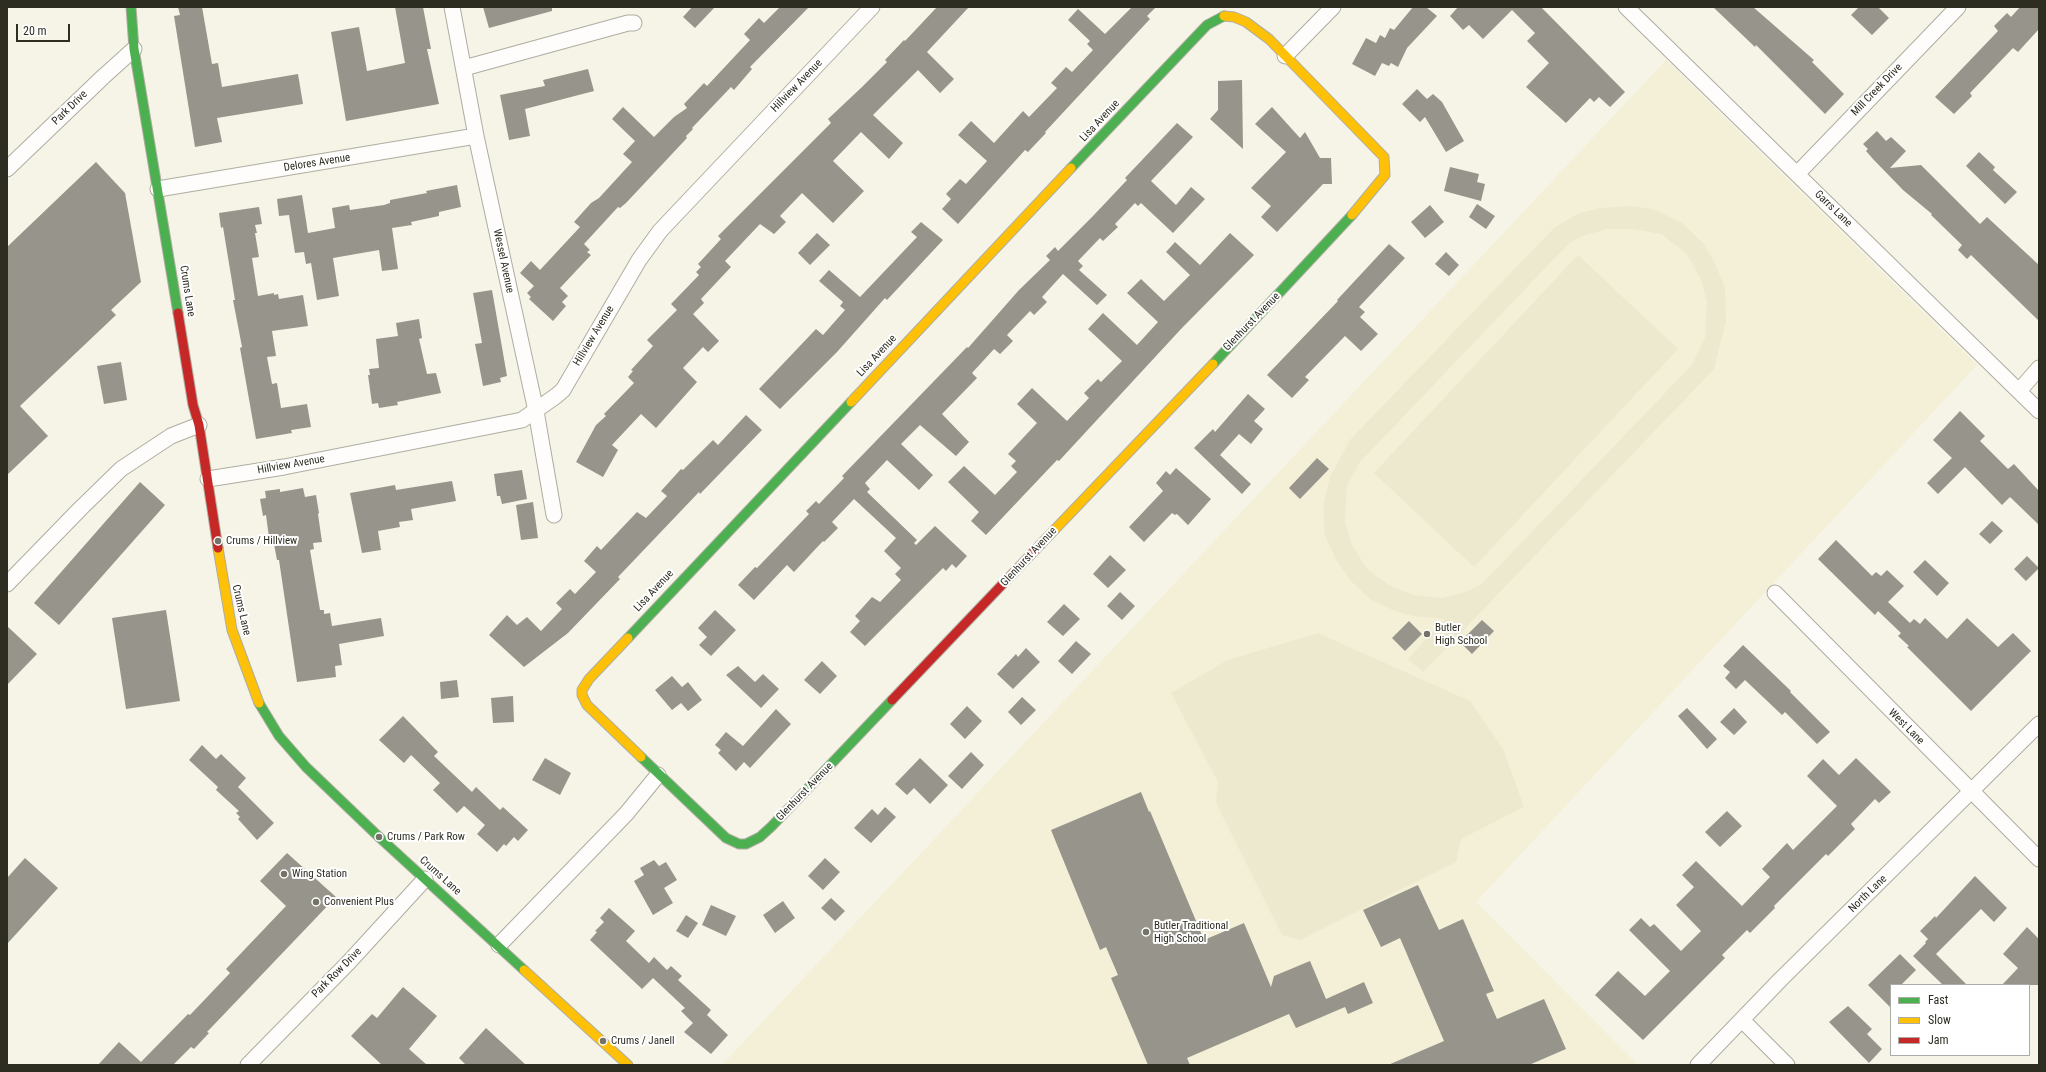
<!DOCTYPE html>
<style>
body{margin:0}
#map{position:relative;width:2046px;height:1072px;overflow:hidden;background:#f6f4e6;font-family:"Roboto Condensed",sans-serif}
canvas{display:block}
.frame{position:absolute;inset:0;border:8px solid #2e2d22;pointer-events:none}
.legend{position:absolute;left:1890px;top:984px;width:140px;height:72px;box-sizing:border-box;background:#fff;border:1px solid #ababa7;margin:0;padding:5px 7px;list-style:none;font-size:12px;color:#2e2d22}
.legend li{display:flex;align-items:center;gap:8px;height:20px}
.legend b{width:20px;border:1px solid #ababa7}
.scale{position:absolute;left:16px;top:24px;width:54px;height:18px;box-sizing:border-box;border:2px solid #2e2d22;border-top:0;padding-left:5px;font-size:12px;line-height:14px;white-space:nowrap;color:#2e2d22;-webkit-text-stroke:3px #fff;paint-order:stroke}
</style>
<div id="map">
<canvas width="2046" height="1072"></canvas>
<div class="frame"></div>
<ul class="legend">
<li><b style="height:5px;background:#4caf50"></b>Fast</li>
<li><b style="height:5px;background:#ffc107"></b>Slow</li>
<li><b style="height:5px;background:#c62828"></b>Jam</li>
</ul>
<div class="scale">20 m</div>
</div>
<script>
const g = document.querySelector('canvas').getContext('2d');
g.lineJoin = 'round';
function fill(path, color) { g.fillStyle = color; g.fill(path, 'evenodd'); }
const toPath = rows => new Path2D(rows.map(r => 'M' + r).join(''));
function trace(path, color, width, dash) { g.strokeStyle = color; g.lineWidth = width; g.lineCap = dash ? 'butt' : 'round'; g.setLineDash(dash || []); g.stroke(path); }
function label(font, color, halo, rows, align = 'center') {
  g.font = font + ' "Roboto Condensed",sans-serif'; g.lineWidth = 4; g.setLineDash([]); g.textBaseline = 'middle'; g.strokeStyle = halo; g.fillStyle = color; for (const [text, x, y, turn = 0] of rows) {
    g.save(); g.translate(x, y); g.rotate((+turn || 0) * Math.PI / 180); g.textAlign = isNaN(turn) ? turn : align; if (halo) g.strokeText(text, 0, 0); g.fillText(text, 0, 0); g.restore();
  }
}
fill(toPath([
 [1666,60,1977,365,1476,902,1638,1065,722,1065]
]), '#f3f0d7');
fill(toPath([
 [1630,206,1653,209,1682,223,1703,243,1715,263,1725,288,1726,321,1714,369,1423,672,1408,659,1445,619,1413,616,1395,611,1370,599,1352,582,1337,561,1325,536,1323,505,1330,477,1350,440,1554,228,1579,213,1601,208],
 [1606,229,1633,229,1661,234,1686,253,1701,279,1707,303,1705,338,1691,366,1482,584,1463,593,1441,598,1413,595,1389,585,1367,569,1352,545,1345,521,1347,486,1359,463,1568,244,1580,237],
 [1578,255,1678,349,1474,567,1374,473],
 [1318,633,1470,701,1503,749,1524,807,1461,839,1456,862,1300,940,1282,935,1216,803,1218,782,1171,693,1228,660]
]), '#ede9ce');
fill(toPath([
 [178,7,202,7,212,64,218,63,222,87,298,74,303,104,217,118,222,142,195,147,174,16,180,15],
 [395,7,423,7,431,49,427,49,439,104,346,121,331,32,359,27,367,71,405,63],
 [483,7,552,7,552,11,489,28],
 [692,7,715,7,695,28,683,17],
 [780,7,809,7,750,67,752,69,734,90,731,87,692,128,693,129,686,136,687,138,626,203,620,208,618,207,584,244,590,250,587,252,591,255,560,288,568,296,562,302,566,306,553,321,529,299,531,297,527,293,534,286,520,273,531,261,540,270,580,227,574,222,591,203,599,198,632,162,623,154,635,141,612,119,623,107,654,137,674,117,687,108,684,104,704,83,707,86,750,40,744,34,759,18,764,23],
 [937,7,969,7,927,52,954,79,940,93,918,70,873,115,903,143,889,159,861,132,833,161,864,191,833,223,802,193,780,216,786,222,774,234,760,224,725,261,731,267,701,299,704,303,693,314,719,341,708,352,703,347,683,368,697,382,656,428,641,414,612,445,618,450,603,477,576,462,596,425,606,416,604,414,634,383,628,377,633,371,631,370,653,346,647,340,677,310,671,304,699,275,696,272,701,267,698,264,721,239,718,236,831,123,828,119,862,87,887,62,885,60,904,40,905,41],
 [1132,7,1156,7,1147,16,1150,19,1045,132,1046,133,1028,152,1025,150,958,224,942,209,951,199,946,194,960,179,966,184,987,161,958,135,971,121,994,143,1023,111,1029,117,1057,88,1051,83,1066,67,1072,72,1093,50,1087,44,1090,41,1068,20,1078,9,1105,34],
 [1413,7,1426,7,1437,16,1407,48,1398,67,1391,63,1389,66,1382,63,1375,76,1352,64,1366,38,1376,43,1380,35,1385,38,1390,28,1394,30],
 [1458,7,1541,7,1625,92,1610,107,1599,97,1594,102,1590,98,1566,123,1526,87,1549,63,1527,41,1535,33,1512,10,1483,39,1469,25,1463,30,1450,16],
 [1713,7,1753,7,1814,60,1812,62,1844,94,1825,114,1756,45,1755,47],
 [1859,7,1878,7,1889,18,1872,35,1851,15],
 [2020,7,2039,7,2039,29,2018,52,2013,48,1970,93,1972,96,1954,114,1935,97,1998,31,1994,26,2007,13,2011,17],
 [588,69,594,91,525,109,530,136,509,140,500,95,545,86,543,80],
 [1242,80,1243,149,1210,119,1218,110,1218,81],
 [1417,89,1427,99,1433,94,1442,102,1464,141,1446,152,1425,117,1420,122,1402,104],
 [1272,107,1300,138,1305,132,1320,158,1331,158,1332,184,1323,184,1277,232,1261,217,1271,206,1251,188,1286,152,1255,124],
 [1177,123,1193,137,1151,181,1176,205,1191,187,1205,199,1173,233,1141,203,1138,206,1135,203,1115,224,1118,227,1103,241,1100,238,1078,261,1083,266,1079,270,1107,295,1097,305,1063,274,1042,297,1047,302,1034,315,1030,311,1007,335,1013,341,1000,354,994,349,972,373,977,378,942,414,969,442,956,456,920,425,901,444,933,475,919,490,887,460,865,483,870,489,867,492,917,540,914,543,916,545,935,526,967,556,956,568,952,564,946,571,943,568,865,646,850,632,860,621,855,616,872,597,880,602,901,580,895,574,901,568,884,551,896,538,854,499,832,522,838,528,824,542,823,541,794,572,787,565,754,600,738,585,755,567,757,568,809,514,806,511,816,501,819,504,844,478,842,476,967,347,968,348,1019,290,1050,260,1046,256,1055,247,1058,251,1093,216,1127,180,1125,178],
 [1877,131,1886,141,1891,137,1906,151,1890,168,1921,165,1980,224,1987,217,2039,265,2039,321,1971,255,1967,259,1958,250,1962,245,1931,215,1932,214,1903,190,1873,159,1866,151,1868,149,1863,144],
 [1979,152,1995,167,1993,170,2017,192,2005,204,1966,166],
 [96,162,125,193,141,282,111,310,116,315,20,406,48,436,7,475,7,247],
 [1450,167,1479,174,1477,182,1485,184,1481,201,1444,191],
 [457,185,461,207,439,212,439,216,411,222,412,225,392,228,398,269,382,271,379,250,333,258,339,296,317,300,311,263,306,264,304,252,295,253,289,215,279,216,277,199,302,195,308,233,335,228,332,208,349,205,350,210,384,205,390,203,390,200,427,193,426,191],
 [1477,204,1495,216,1486,229,1469,217],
 [1430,205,1444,222,1425,238,1411,222],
 [259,207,262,224,255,225,257,233,255,233,259,257,252,258,258,296,274,293,274,295,278,294,279,299,303,295,308,326,272,331,276,356,267,357,272,384,277,383,281,408,307,404,311,427,291,430,292,433,256,439,240,348,242,347,233,300,235,300,223,227,221,228,219,213],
 [921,222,943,240,887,300,885,298,837,352,780,409,759,389,816,329,823,335,845,310,840,306,843,302,819,281,829,270,860,297,917,237,911,232],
 [817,233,830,245,810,265,798,253],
 [1230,233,1254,255,1181,329,1059,461,1057,460,986,535,971,521,979,512,948,482,964,466,995,495,1017,472,1011,466,1016,461,1008,454,1037,423,1017,404,1032,388,1067,421,1089,398,1084,393,1098,379,1101,382,1122,361,1088,329,1103,313,1137,345,1158,322,1127,293,1141,279,1164,301,1190,275,1166,252,1175,242,1200,265],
 [1389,244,1405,258,1359,307,1365,312,1360,317,1378,334,1361,351,1345,336,1305,377,1309,380,1292,398,1267,375,1338,301,1337,300],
 [1446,252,1459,265,1449,276,1435,264],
 [492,290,507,376,500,378,501,382,483,386,475,344,482,343,473,293],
 [419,319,422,338,419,339,427,374,436,373,441,393,397,402,398,405,379,408,378,403,372,404,368,375,370,375,369,369,379,368,376,339,398,336,396,323],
 [121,362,127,400,104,404,97,366],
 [1248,394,1265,409,1254,421,1263,429,1251,444,1239,434,1220,455,1251,484,1242,494,1194,448,1213,429,1215,432],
 [1960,411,1985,436,1980,441,2008,469,2014,464,2039,491,2039,525,2010,497,2002,505,1965,467,1938,494,1927,483,1952,458,1933,440],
 [746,415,762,430,700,494,699,492,618,577,620,579,568,633,524,667,489,635,507,615,517,625,527,617,541,631,562,609,556,603,570,589,575,594,596,572,584,561,597,546,601,550,637,512,646,518,667,496,661,491,681,469,683,470,713,440,718,445],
 [1317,458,1329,469,1300,499,1289,488],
 [1176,468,1211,499,1188,525,1177,514,1175,515,1172,513,1144,542,1129,527,1163,491,1156,483,1166,471,1170,475],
 [522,470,527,499,502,504,500,496,497,496,494,474],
 [452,481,456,501,411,509,413,520,399,522,400,527,378,531,381,550,362,553,350,493,395,485,396,490],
 [140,482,165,505,59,625,34,603],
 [303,488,305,497,316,495,319,513,318,514,322,542,313,543,314,549,310,550,320,610,324,610,324,614,330,613,332,626,381,618,384,636,339,644,342,665,335,666,336,677,297,682,279,560,277,560,274,544,270,545,266,515,263,516,260,499,266,498,265,491,280,489,280,492],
 [533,502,538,538,521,540,516,505],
 [1992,521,2003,531,1990,544,1979,534],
 [1836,540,1872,576,1876,572,1881,576,1887,570,1904,586,1888,602,1910,623,1914,619,1920,624,1925,618,1947,639,1967,618,1998,647,2013,633,2031,651,1971,711,1907,647,1909,646,1898,636,1901,633,1878,611,1875,615,1818,559],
 [1110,555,1126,570,1108,588,1093,574],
 [2027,556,2039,568,2026,581,2014,569],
 [1925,560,1949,583,1937,596,1913,572],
 [1120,592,1135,606,1122,620,1107,606],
 [1064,604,1080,619,1063,636,1047,622],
 [166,610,180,701,126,709,112,618],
 [715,610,736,630,711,656,699,645,707,637,698,628],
 [1482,620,1494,631,1472,654,1460,642],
 [1409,621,1422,634,1405,651,1392,638],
 [7,626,37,654,7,685],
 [1076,641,1091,654,1072,674,1058,661],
 [1743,645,1791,691,1790,692,1830,732,1817,744,1785,712,1782,715,1745,680,1736,689,1725,678,1730,672,1723,666],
 [1026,648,1040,662,1013,689,997,674,1016,654,1018,657],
 [822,661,837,676,820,694,804,680],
 [738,666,755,682,763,674,779,689,761,708,726,675],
 [672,676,682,687,688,682,702,700,688,711,681,703,672,710,655,690],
 [457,680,459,697,441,699,440,682],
 [513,696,514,722,493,723,491,698],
 [1022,697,1036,710,1021,725,1008,712],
 [967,706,982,721,965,739,950,724],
 [1687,708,1717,739,1707,749,1678,716],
 [1734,708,1747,722,1734,735,1720,722],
 [776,709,791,724,750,768,744,762,736,771,718,753,721,750,715,745,726,732,743,746],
 [403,716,438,752,434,756,472,792,476,787,500,810,503,807,528,830,518,841,514,837,506,846,504,844,497,852,477,834,485,825,464,806,457,813,433,790,440,783,411,755,404,763,379,740],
 [202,745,216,759,221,754,246,778,238,787,274,823,257,840,238,819,240,817,236,813,239,811,216,790,218,787,189,760],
 [971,752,984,765,962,789,948,776],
 [545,758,571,773,560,795,532,780],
 [920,758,948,785,930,804,914,788,907,795,895,784],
 [1856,758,1891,792,1879,803,1875,799,1851,824,1855,829,1828,856,1826,854,1774,906,1775,908,1750,933,1747,930,1722,955,1725,958,1643,1040,1595,995,1618,971,1645,996,1670,971,1629,930,1641,918,1650,927,1654,924,1681,951,1701,931,1676,905,1694,887,1682,875,1696,861,1742,906,1770,877,1762,869,1787,843,1793,850,1837,806,1807,776,1823,759,1839,775],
 [1141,792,1149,812,1150,811,1204,940,1244,923,1271,987,1274,976,1310,961,1326,999,1364,982,1373,1003,1348,1014,1345,1007,1296,1028,1289,1014,1187,1058,1190,1065,1148,1065,1111,978,1118,975,1106,947,1100,950,1051,830],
 [885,807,896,817,871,843,854,828,872,809,878,815],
 [1727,811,1742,826,1720,847,1705,832],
 [287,853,336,897,207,1032,209,1033,194,1049,191,1047,173,1065,98,1065,119,1042,141,1062,188,1014,190,1015,230,973,226,969,286,906,260,881],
 [25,858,58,888,7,944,7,878],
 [825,858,840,872,823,890,808,876],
 [654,860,659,866,666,862,677,880,664,888,673,903,653,915,634,881,644,875,640,868],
 [1975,876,2007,908,1994,922,1981,909,1936,954,1967,985,1943,985,1913,956,1926,943,1925,942,1928,939,1920,931,1935,916,1936,918],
 [1418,885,1439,930,1463,919,1494,991,1486,994,1497,1019,1544,999,1566,1049,1529,1065,1388,1065,1444,1041,1400,938,1381,947,1363,910],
 [831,898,845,911,835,921,821,908],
 [783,901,795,918,775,933,763,915],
 [711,905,736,916,726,936,702,925],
 [609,908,635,931,626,941,649,963,654,957,667,970,671,966,682,976,678,980,711,1010,707,1015,728,1035,711,1054,684,1032,693,1023,681,1011,685,1008,653,978,642,989,590,940,597,932,595,931,604,922,600,918],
 [686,915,698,923,688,938,676,931],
 [2027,927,2039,939,2039,985,2002,985,2018,968,2003,954],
 [1900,954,1916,970,1901,985,1891,985,1891,1008,1868,985],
 [403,987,437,1016,409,1049,427,1065,382,1065,351,1036,372,1014,377,1018],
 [1848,1006,1872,1029,1867,1034,1882,1049,1869,1063,1829,1022],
 [486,1028,526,1065,466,1065,459,1058]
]), '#97958b');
const street = toPath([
 [452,7,476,136,536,411,554,515],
 [1626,7,2039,411],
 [1285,56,1333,7],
 [464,68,628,23,634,23],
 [7,169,103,77,134,49],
 [1797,174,1958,7],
 [158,189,476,136],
 [2019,391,2039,368],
 [208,479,284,467,522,420,556,396,563,390,639,260,660,231,872,7],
 [7,584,80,509,121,469,171,436,199,425],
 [1775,593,2039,859],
 [499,945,626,814,658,775],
 [1742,1020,1787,1065],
 [248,1065,349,962,425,879],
 [1698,1065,1781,979,2039,724]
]);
const fast = toPath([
 [131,7,134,49,178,313],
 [1071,168,1207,25,1224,16],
 [1213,364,1352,215],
 [628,638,851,402],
 [259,703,279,736,306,767,379,837,524,970],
 [641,757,726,838,739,844,746,844,760,837,772,826,892,700]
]);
const slow = toPath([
 [1224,16,1234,17,1246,22,1269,39,1384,157,1385,175,1352,215],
 [851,402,1071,168],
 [1040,545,1213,364],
 [218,548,232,630,259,703],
 [628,638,589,679,582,690,582,695,587,705,641,757],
 [524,970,628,1065]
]);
const jam = toPath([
 [178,313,193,405,199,425,218,548],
 [892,700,1040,545]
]);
trace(street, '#aeada2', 17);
trace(fast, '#aeada2', 11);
trace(slow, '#aeada2', 11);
trace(jam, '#aeada2', 11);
trace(street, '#fefdfb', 15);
trace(fast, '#4caf50', 9);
trace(slow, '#ffc107', 9);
trace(jam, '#c62828', 9);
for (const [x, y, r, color] of [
 [218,541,4,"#747367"],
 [1427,634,4,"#747367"],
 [379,837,4,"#747367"],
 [284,874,4,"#747367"],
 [316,902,4,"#747367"],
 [1146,932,4,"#747367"],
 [603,1041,4,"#747367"]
]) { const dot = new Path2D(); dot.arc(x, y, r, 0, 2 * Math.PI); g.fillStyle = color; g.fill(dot); trace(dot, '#fff', 1.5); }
label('11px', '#2e2d22', '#fff', [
 ["Hillview Avenue",797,86,-46],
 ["Mill Creek Drive",1877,90,-46],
 ["Park Drive",70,108,-44],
 ["Lisa Avenue",1100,121,-47],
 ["Delores Avenue",317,163,-9],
 ["Garrs Lane",1833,209,44],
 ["Wessel Avenue",503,261,78],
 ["Crums Lane",187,291,81],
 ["Glenhurst Avenue",1252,322,-46],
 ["Hillview Avenue",594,336,-59],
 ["Lisa Avenue",877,356,-47],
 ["Hillview Avenue",291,465,-10],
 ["Glenhurst Avenue",1029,557,-47],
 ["Lisa Avenue",654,591,-47],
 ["Crums Lane",241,610,77],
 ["West Lane",1906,727,45],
 ["Glenhurst Avenue",805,792,-46],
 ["Crums Lane",440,876,42],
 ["North Lane",1868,894,-44],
 ["Park Row Drive",337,973,-45]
]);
label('11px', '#2e2d22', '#fff', [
 ["Crums / Hillview",226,541],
 ["Butler",1435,628],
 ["High School",1435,641],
 ["Crums / Park Row",387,837],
 ["Wing Station",292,874],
 ["Convenient Plus",324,902],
 ["Butler Traditional",1154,926],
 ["High School",1154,939],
 ["Crums / Janell",611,1041]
], 'left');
</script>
